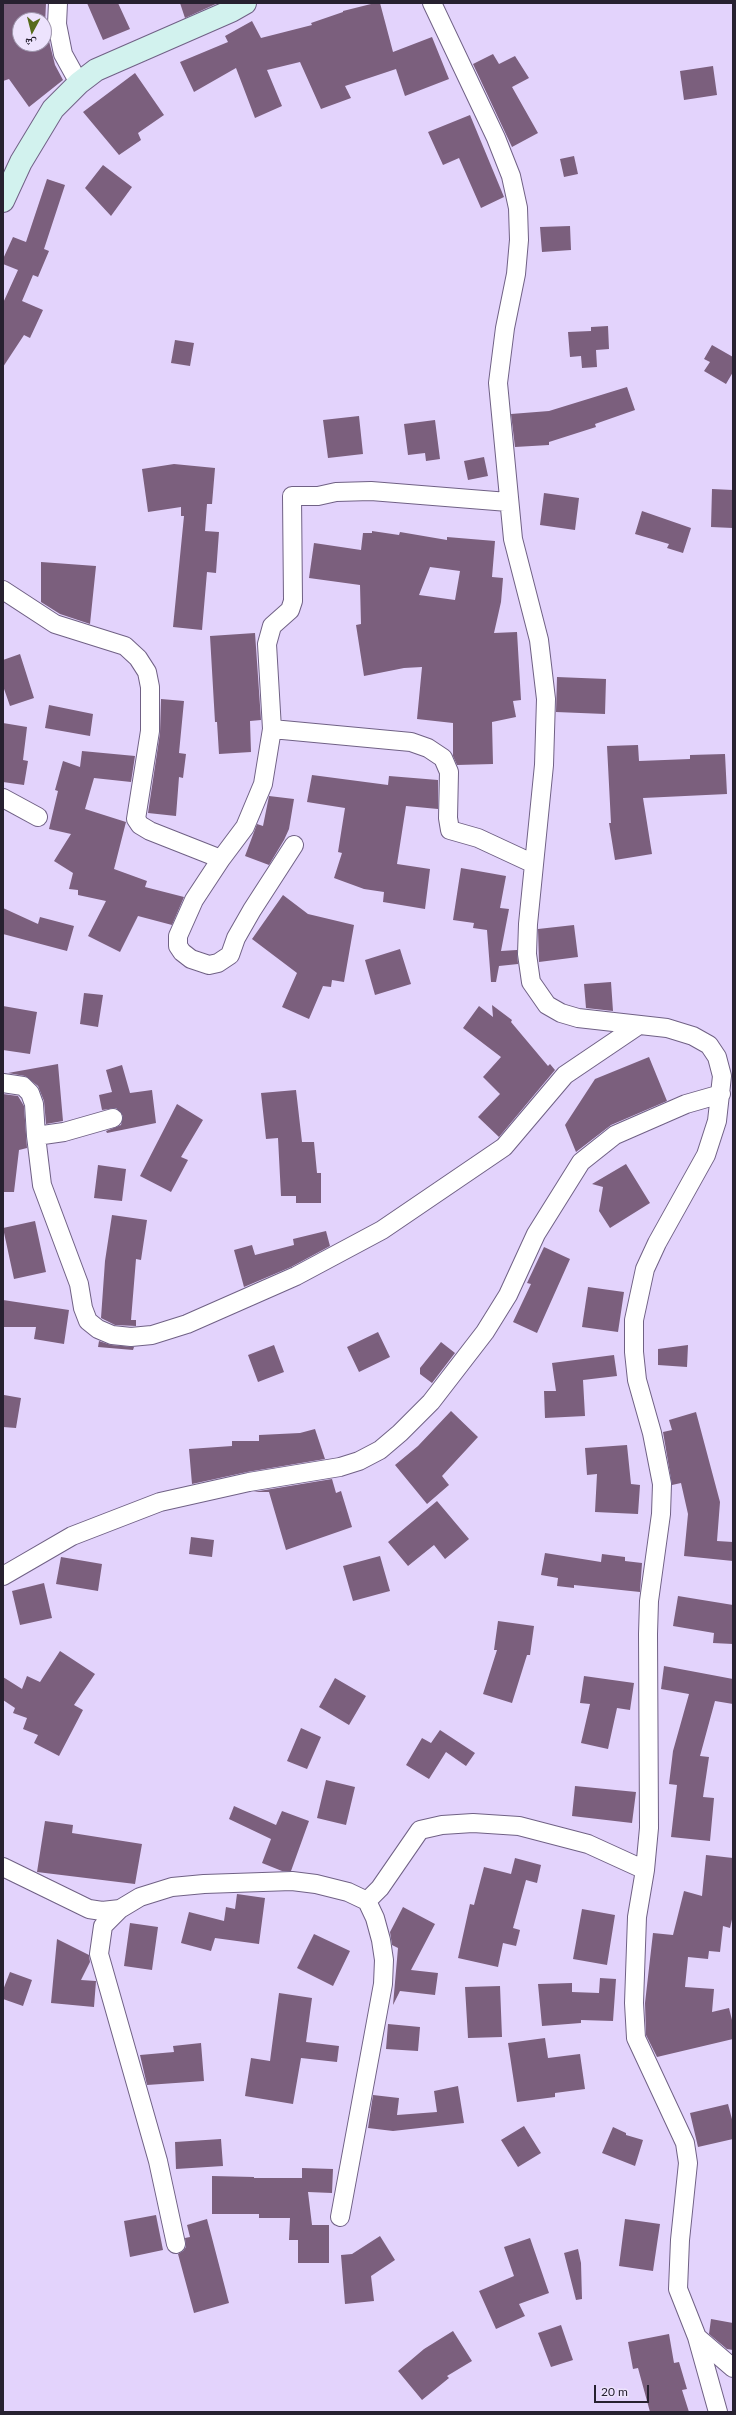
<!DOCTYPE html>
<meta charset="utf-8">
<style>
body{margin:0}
#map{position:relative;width:736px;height:2415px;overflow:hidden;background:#e3d3fc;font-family:Lato,"Noto Naskh Arabic",sans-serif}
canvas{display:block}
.frame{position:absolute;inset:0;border:4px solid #272130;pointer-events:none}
.north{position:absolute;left:12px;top:12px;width:40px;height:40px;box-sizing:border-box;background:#ede3fd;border:1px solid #9e95ab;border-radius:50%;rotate:187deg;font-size:11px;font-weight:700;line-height:16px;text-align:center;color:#272130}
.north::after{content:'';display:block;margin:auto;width:14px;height:18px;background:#576c1b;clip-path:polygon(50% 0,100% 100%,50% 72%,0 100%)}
.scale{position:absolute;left:594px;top:2385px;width:55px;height:18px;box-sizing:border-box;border:2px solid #272130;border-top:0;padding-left:5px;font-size:12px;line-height:14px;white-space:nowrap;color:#272130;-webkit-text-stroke:3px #ede3fd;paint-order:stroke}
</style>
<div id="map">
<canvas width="736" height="2415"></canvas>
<div class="frame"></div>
<div class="north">ش</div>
<div class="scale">20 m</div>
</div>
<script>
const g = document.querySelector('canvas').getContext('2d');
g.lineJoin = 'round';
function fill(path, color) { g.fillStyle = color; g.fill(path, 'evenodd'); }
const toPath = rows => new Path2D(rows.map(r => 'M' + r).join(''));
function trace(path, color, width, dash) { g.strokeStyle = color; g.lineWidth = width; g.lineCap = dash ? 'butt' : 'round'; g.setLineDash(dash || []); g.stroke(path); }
fill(toPath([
 [3,3,46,3,45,25,55,65,63,80,29,107,9,79,3,81],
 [20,20,44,20,44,44,20,44],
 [87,3,118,3,130,29,103,40],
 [180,3,218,3,185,18],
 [375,3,380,3,393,52,432,37,449,79,405,96,396,69,345,86,351,98,321,109,300,62,267,70,282,106,255,118,236,68,194,92,180,62,228,42,225,36,252,21,261,38,312,25,311,23,343,12,343,11],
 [493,54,499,64,515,56,529,78,512,87,538,133,512,147,473,64],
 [713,66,717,95,684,100,680,71],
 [135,73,164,115,138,133,141,140,119,155,83,112],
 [470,115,504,197,481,208,459,158,443,165,428,132],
 [574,156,578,174,564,177,560,159],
 [103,165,132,187,111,216,85,188],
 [47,179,65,185,44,249,49,251,38,277,33,275,22,301,43,310,30,338,24,335,3,367,3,303,18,270,3,264,3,259,13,237,26,242],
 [570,226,571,250,542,252,540,227],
 [608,326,609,349,596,350,597,367,582,368,581,356,570,357,568,332,591,331,591,327],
 [175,340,194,343,190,366,171,363],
 [712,345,733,357,733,372,726,384,704,371,710,362,704,359],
 [627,387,635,410,595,424,596,427,549,442,549,445,515,447,511,414,549,411],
 [359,416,363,454,328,458,323,420],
 [435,420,440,459,426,461,425,453,408,455,404,424],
 [484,457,488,476,468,480,464,461],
 [174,464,215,468,212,504,207,504,205,531,219,532,216,573,207,572,202,630,173,627,184,516,181,516,181,507,148,512,142,469],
 [712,489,733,490,733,528,711,527],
 [544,493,579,498,575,530,540,525],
 [642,511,691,528,683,553,667,548,669,544,635,534],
 [372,531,399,535,400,532,447,540,447,537,495,541,492,577,503,578,501,602,494,633,517,632,521,700,513,701,516,717,492,722,493,764,457,765,453,756,453,723,417,719,422,667,404,668,364,676,356,625,361,624,360,585,309,578,314,543,361,550,363,533,372,533],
 [430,567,460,571,455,600,419,595],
 [41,562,96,566,90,624,60,614,41,602],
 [255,633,261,720,250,721,251,752,219,754,217,722,215,722,210,636],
 [20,654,34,698,10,706,3,686,3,660],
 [557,677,606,679,605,714,556,712],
 [161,699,184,701,179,753,186,754,183,778,179,777,176,816,148,813,160,733],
 [49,705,93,714,90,736,45,728],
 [3,723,27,727,23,760,28,761,24,785,3,782],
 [638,745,639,761,690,759,690,755,725,754,727,794,643,798,652,854,615,860,609,823,611,823,607,746],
 [82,751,135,756,131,782,94,778,85,809,126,822,114,869,147,881,145,887,184,897,172,925,138,916,120,952,88,936,106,901,78,895,78,890,69,889,73,873,54,861,71,834,49,829,58,791,55,790,63,761,80,767],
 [312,775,388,785,389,776,438,780,438,809,406,806,397,864,430,869,425,909,383,902,384,892,364,889,334,878,342,853,338,852,345,808,307,802],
 [269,796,294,799,289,829,284,840,269,865,245,856,257,824,263,826],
 [461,868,506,876,500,908,509,909,501,951,517,950,518,964,499,966,496,982,491,982,487,930,473,928,474,923,453,920],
 [283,895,308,914,354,925,344,982,332,980,331,987,323,986,309,1019,282,1007,297,973,252,939],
 [3,908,38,924,40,917,74,926,67,951,3,934],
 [574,925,578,957,539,962,538,929],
 [400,949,411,984,375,995,365,960],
 [611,982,613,1011,586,1008,584,984],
 [84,993,103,995,98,1027,80,1024],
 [492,1005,512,1020,511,1022,548,1066,550,1064,555,1070,499,1137,478,1117,500,1094,483,1077,501,1057,463,1028,479,1006,493,1017],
 [3,1006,37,1012,30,1054,3,1050],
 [649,1057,667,1101,611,1125,576,1152,565,1125,595,1079],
 [58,1064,63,1121,46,1124,44,1101,38,1086,25,1076,8,1073],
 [122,1065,130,1093,152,1090,156,1123,107,1133,106,1131,121,1125,123,1116,116,1108,102,1110,99,1095,112,1092,106,1070],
 [296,1090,302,1142,314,1142,317,1173,321,1173,321,1203,296,1203,296,1196,281,1196,278,1138,266,1139,261,1093],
 [3,1094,18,1096,24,1106,27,1148,19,1150,14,1192,3,1192],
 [177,1104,203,1120,181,1157,188,1160,171,1192,140,1176],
 [626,1164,650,1203,610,1228,599,1211,603,1187,592,1184],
 [98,1165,126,1169,122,1201,94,1198],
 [112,1215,147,1220,141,1260,136,1259,131,1320,136,1320,136,1326,115,1325,101,1318,105,1261],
 [35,1221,46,1272,14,1279,3,1228],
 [326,1231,330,1246,291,1267,244,1287,234,1250,252,1245,255,1255,294,1245,293,1239],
 [544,1247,570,1259,537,1333,513,1322,531,1284,527,1283],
 [588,1287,624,1292,618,1332,582,1327],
 [3,1300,69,1310,64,1344,34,1339,36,1327,3,1327],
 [378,1332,390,1357,359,1372,347,1347],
 [99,1341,111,1345,134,1347,133,1350,98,1347],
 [441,1342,455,1353,432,1383,420,1374,420,1368],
 [274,1345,284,1372,258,1382,248,1355],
 [688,1345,687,1367,658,1365,658,1349],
 [614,1355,617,1376,583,1380,585,1416,545,1418,544,1391,556,1391,552,1363],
 [4,1395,21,1398,16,1428,3,1427],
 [451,1411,478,1437,442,1476,449,1485,427,1504,395,1465,418,1446],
 [696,1412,720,1502,717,1541,733,1542,733,1561,684,1556,688,1514,681,1483,672,1485,663,1432,672,1430,669,1420],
 [315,1429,325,1459,247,1472,192,1484,189,1449,232,1446,232,1441,259,1441,259,1435,300,1433],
 [627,1445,631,1484,640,1485,638,1514,595,1512,597,1474,587,1475,585,1448],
 [332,1479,336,1493,341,1491,352,1527,286,1550,269,1492,253,1492],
 [437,1501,469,1539,445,1559,434,1545,408,1566,388,1542],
 [191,1537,214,1540,212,1557,189,1554],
 [545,1553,601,1562,602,1554,625,1557,625,1561,642,1563,640,1592,574,1585,574,1588,557,1586,558,1578,541,1575],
 [380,1556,390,1591,353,1601,343,1566],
 [61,1557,102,1564,98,1591,56,1584],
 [44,1583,52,1618,20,1625,12,1591],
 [678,1596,733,1605,733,1644,713,1643,714,1633,673,1626],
 [498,1621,534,1626,530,1655,527,1655,512,1703,483,1694,497,1650,494,1650],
 [60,1651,95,1674,74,1705,83,1710,59,1756,34,1743,38,1735,23,1729,27,1718,13,1713,15,1708,3,1700,3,1677,22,1689,27,1676,40,1682],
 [664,1666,733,1679,733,1704,715,1701,700,1756,709,1757,703,1797,714,1798,710,1841,671,1837,677,1785,669,1784,673,1751,689,1694,661,1689],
 [584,1676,634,1683,630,1710,617,1708,608,1749,581,1743,590,1704,580,1703],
 [335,1678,366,1696,349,1725,319,1707],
 [301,1728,321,1737,307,1769,287,1761],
 [440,1730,475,1753,466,1766,446,1752,429,1779,406,1765,422,1738,431,1743],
 [326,1780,355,1787,346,1825,317,1818],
 [575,1786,636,1792,632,1823,572,1816],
 [234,1806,276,1825,282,1811,309,1821,291,1871,282,1871,262,1863,271,1839,229,1819],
 [45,1821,73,1825,72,1833,142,1844,135,1884,37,1872],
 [706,1855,733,1858,733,1915,730,1928,723,1926,720,1952,709,1951,708,1959,688,1957,685,1987,714,1989,712,2012,729,2008,733,2024,733,2039,657,2057,646,2035,645,2003,653,1933,673,1935,684,1891,702,1896],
 [515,1858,541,1865,537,1883,526,1880,513,1928,520,1930,516,1946,503,1943,498,1967,458,1958,470,1904,474,1905,484,1867,511,1874],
 [237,1894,265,1898,259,1944,215,1938,211,1951,181,1943,189,1912,224,1921,226,1907,235,1909],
 [403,1907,435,1924,411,1970,438,1973,435,1995,400,1991,393,2005,398,1948,392,1945,390,1932],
 [582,1909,615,1915,607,1965,573,1959],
 [130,1923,158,1927,152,1970,124,1966],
 [314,1934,350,1951,333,1986,297,1968],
 [57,1939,89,1955,90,1962,81,1980,96,1981,94,2007,51,2003],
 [10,1972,32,1980,23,2006,3,1999,3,1990],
 [600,1978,616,1979,613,2021,581,2020,581,2023,542,2026,538,1984,572,1983,572,1992,599,1993],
 [500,1986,502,2037,468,2038,465,1987],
 [279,1993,312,1998,306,2042,339,2046,337,2062,301,2058,293,2104,245,2096,251,2058,270,2061],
 [388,2024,420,2027,418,2051,386,2049],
 [545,2038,548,2058,580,2054,585,2089,555,2093,555,2097,517,2102,508,2043],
 [201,2043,204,2081,147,2085,140,2055,174,2052,173,2046],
 [458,2086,464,2123,393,2131,368,2128,373,2095,399,2098,397,2115,437,2112,434,2091],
 [728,2104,733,2123,733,2139,698,2147,690,2113],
 [524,2126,541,2153,518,2167,501,2140],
 [613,2127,626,2133,626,2135,643,2140,635,2166,602,2153],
 [221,2139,223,2166,176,2169,175,2142],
 [302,2168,333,2169,332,2193,308,2192,312,2225,329,2225,329,2263,298,2263,298,2240,289,2240,290,2218,259,2218,259,2214,212,2214,212,2176,254,2177,254,2178,302,2178],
 [156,2215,163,2250,130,2257,124,2221],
 [207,2219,229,2303,194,2313,178,2254,183,2251,186,2247,185,2238,190,2237,187,2225],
 [625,2219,660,2224,653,2271,619,2266],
 [380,2236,395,2260,371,2276,374,2301,345,2304,341,2255,352,2254],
 [530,2238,549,2293,519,2304,525,2316,496,2329,479,2291,514,2276,504,2247],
 [578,2249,581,2263,582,2299,576,2300,564,2253],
 [711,2319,733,2323,733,2350,727,2349,709,2334],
 [561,2325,573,2360,551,2367,538,2333],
 [453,2331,472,2361,447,2376,449,2378,422,2400,398,2371,424,2349],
 [669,2334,674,2363,679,2362,687,2389,682,2390,689,2412,650,2412,638,2368,633,2369,628,2342]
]), '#7b5f7d');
const street = toPath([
 [58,3,57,24,63,54,79,83],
 [432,3,496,138,511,176,518,208,519,240,516,274,505,328,498,383,513,539,539,640,546,699,544,765,528,924,527,954,531,982,547,1005,561,1013,578,1018,667,1028,693,1036,709,1045,717,1057,722,1076,717,1121,706,1155,657,1243,645,1269,634,1320,634,1352,637,1380,652,1433,662,1484,661,1514,649,1601,648,1634,649,1828,645,1870,637,1917,634,2003,636,2038,685,2143,688,2163,680,2240,678,2289,697,2337,718,2412],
 [3,590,55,624,125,646,138,658,147,672,150,687,150,731,136,819,140,825,150,831,221,859,194,900,178,936,178,946,182,952,191,959,209,965,218,963,230,955,236,938,252,910,294,845],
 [272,729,267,644,272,626,290,610,293,601,292,496,318,496,336,492,371,491,508,502],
 [3,798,38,817],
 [221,859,245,827,263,784,272,729,411,742,428,748,443,758,449,772,448,818,450,830,478,838,534,864],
 [3,1083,23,1086,30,1093,34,1104,36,1136,64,1132,113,1118],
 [36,1136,42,1185,79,1284,83,1308,88,1321,98,1329,112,1335,131,1337,152,1335,187,1324,296,1276,382,1230,504,1147,565,1075,639,1025],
 [3,1576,72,1536,160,1502,249,1482,340,1467,359,1461,380,1450,400,1433,431,1402,485,1332,508,1295,536,1234,581,1162,615,1135,686,1104,721,1094],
 [3,1867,89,1909,102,1911,120,1909,140,1897,172,1887,204,1884,292,1881,316,1884,348,1892,367,1901,375,1918,381,1940,384,1960,383,1984,340,2217],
 [367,1901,380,1888,420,1830,442,1825,473,1823,519,1826,588,1844,645,1870],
 [120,1909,103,1926,99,1954,158,2161,176,2244],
 [697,2337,733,2368]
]);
const secondary = toPath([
 [3,201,21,162,53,109,79,83,96,70,231,11,245,3]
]);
trace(street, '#706185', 20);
trace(secondary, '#706185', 24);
trace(street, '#fff', 18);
trace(secondary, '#d2f2ee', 22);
</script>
